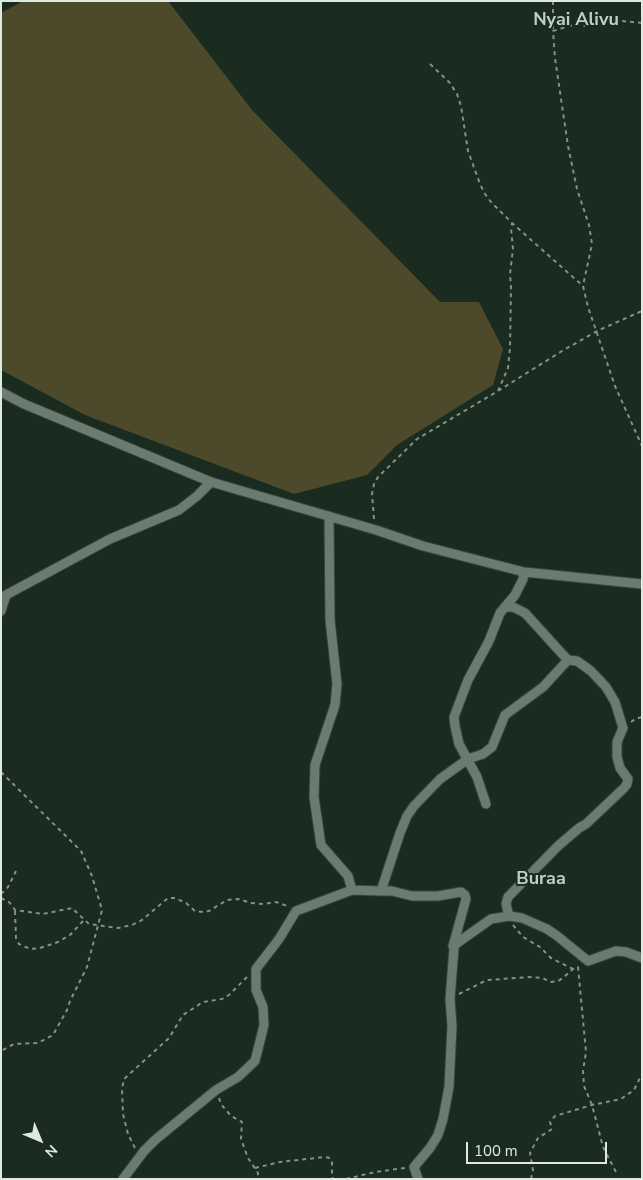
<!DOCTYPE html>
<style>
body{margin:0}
#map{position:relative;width:643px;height:1180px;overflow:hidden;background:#1a2b20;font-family:"Nunito Sans",sans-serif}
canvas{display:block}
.frame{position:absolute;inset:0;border:2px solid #dfe9e2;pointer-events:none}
.north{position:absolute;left:15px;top:1115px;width:50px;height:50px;-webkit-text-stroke:4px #1a2b20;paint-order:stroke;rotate:135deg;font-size:14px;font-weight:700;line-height:20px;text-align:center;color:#dfe9e2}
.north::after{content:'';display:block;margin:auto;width:18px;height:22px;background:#dfe9e2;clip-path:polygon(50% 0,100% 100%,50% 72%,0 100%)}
.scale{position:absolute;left:466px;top:1142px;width:141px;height:22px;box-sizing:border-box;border:2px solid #dfe9e2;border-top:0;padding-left:6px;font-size:15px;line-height:18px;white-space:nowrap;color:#dfe9e2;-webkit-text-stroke:4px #1a2b20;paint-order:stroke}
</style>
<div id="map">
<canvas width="643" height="1180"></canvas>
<div class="frame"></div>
<div class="north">N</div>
<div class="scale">100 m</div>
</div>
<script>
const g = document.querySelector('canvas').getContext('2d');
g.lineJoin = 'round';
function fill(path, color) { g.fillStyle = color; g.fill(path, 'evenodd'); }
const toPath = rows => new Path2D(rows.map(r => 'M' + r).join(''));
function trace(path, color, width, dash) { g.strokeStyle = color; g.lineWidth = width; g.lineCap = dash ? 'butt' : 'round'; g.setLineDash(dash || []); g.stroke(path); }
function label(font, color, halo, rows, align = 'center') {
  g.font = font + ' "Nunito Sans",sans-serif'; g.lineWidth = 4; g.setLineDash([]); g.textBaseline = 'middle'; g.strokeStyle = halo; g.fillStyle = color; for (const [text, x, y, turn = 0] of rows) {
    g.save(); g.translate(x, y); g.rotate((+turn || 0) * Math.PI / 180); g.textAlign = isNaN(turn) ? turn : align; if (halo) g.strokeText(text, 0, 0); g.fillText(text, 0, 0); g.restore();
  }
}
fill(toPath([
 [23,1,168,1,252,110,440,302,479,302,503,349,493,385,397,445,367,475,294,494,85,415,1,370,1,13]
]), '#4d4a2b');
const minor = toPath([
 [1,392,24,404,211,482,376,530,423,546,524,572,642,584],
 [505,607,513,607,525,613,565,657,568,660,577,661,591,671,606,687,615,702,623,728,617,742,617,757,620,768,628,779,627,784,624,788,586,824,579,828,558,846,508,897,506,904,509,916],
 [1,611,6,595,110,539,179,510,197,496,211,482],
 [486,804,477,777,459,744,455,726,454,717,468,680,489,641,500,613,515,595,523,579,524,572],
 [352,890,381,891,400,833,407,816,414,806,440,779,468,759,483,754,492,747,505,715,543,687,568,660],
 [381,891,392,891,412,896,438,896,461,892,465,895,466,899,453,946],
 [123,1179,144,1151,155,1140,216,1090,238,1077,255,1061,264,1025,263,1007,256,990,256,969,279,939,296,911,352,890,348,876,321,845,314,797,315,765,335,705,337,684,330,620,329,516],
 [418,1179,414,1167,430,1148,438,1135,443,1119,449,1087,452,1026,450,999,454,948,453,946,491,919,509,916,522,918,547,929,556,935,588,961,616,951,626,952,642,958]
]);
trace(minor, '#39463e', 11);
trace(toPath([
 [553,1,553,31],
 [642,23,602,19,585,26,576,24,553,31,555,58,568,146,577,189,589,225,592,244,583,286,588,307,615,386,642,446],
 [430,64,450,83,457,94,461,106,468,151,480,184,485,194,491,202,512,223,583,286],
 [498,391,508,368,510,348,511,287,510,274,513,249,511,228,512,224],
 [374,519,372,494,374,484,378,477,417,439,498,391,562,351,597,331,642,311],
 [631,722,635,719,642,717],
 [1,772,81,851,92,876,102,910,87,967,70,1001,67,1010,53,1035,38,1043,14,1044,1,1051],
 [1,894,8,887,16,871],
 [1,898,9,902,15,910,43,914,72,908,89,924,118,928,132,925,142,920,168,898,175,898,186,903,195,911,203,912,209,911,227,900,239,899,251,903,263,904,276,902,290,907],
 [15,911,16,939,19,944,30,949,40,948,58,942,70,935,84,920],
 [513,925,523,937,540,947,551,958,573,969],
 [459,994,487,980,531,977,543,978,550,982,558,981,563,978,573,969,578,967,586,1052,583,1071,584,1086,592,1105,603,1147,616,1172],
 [219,1098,221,1104,231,1116,242,1122,241,1139,248,1158,258,1173,258,1179],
 [135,1148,128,1134,123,1114,122,1089,124,1079,169,1038,183,1015,203,1002,222,999,229,995,247,977],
 [255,1168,280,1162,325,1157,330,1158,332,1163,332,1178,334,1179],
 [346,1179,375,1172,405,1168],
 [531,1179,533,1170,530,1153,538,1138,552,1129,550,1122,555,1116,592,1105,621,1099,634,1090,642,1074]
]), '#839188', 2, [4, 4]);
trace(minor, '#697c6f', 9);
label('bold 18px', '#bdd1c4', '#1a2b20', [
 ["Nyai Alivu",576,21],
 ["Buraa",541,880]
]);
</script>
